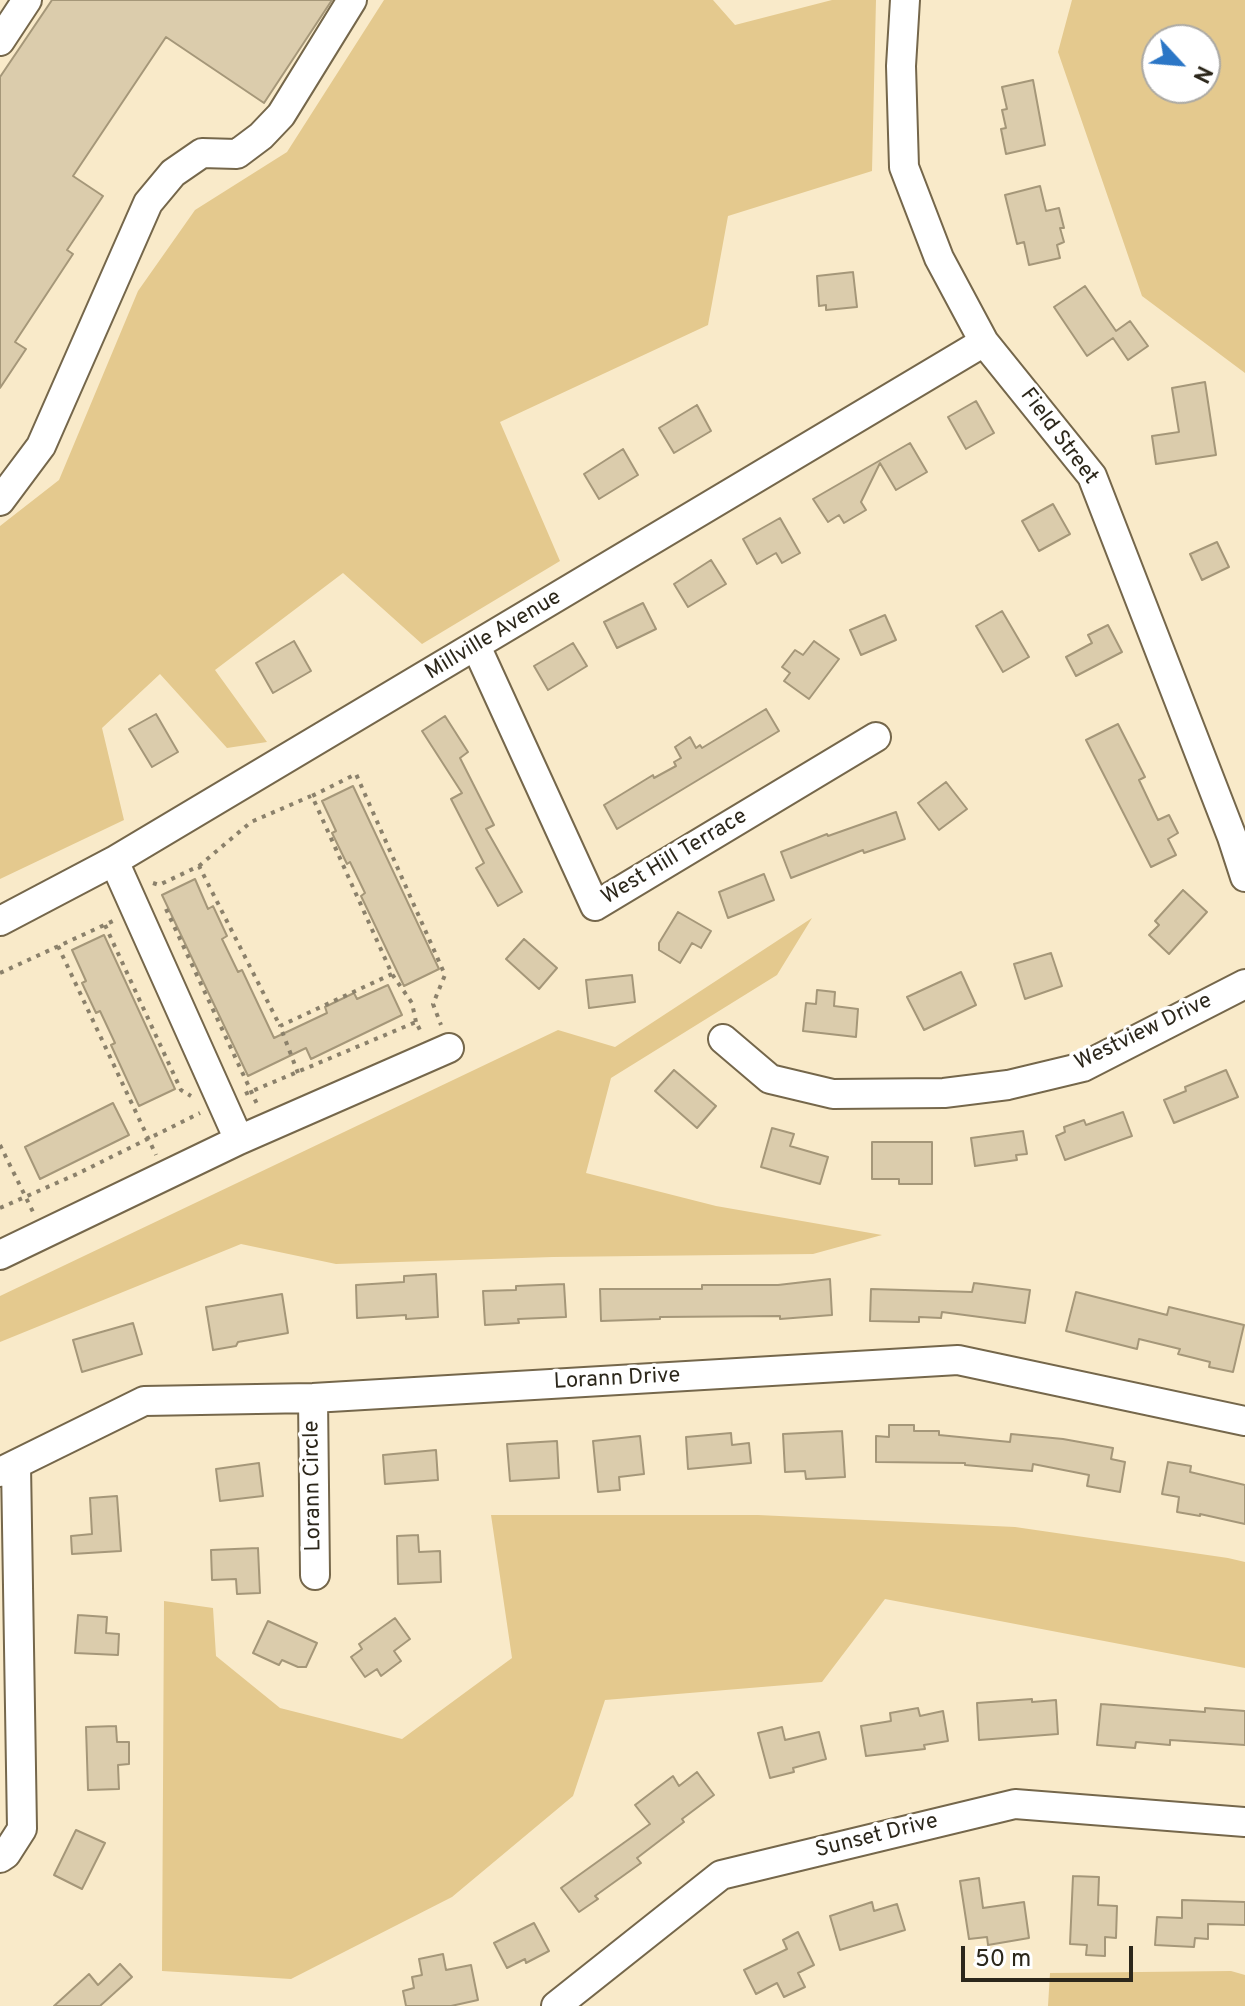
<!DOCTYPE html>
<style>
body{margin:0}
#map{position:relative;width:1245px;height:2006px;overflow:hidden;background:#f9eac9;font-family:Overpass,sans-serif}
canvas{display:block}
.north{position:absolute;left:1141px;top:24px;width:80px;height:80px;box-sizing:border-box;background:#fff;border:2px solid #aba9a4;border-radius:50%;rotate:116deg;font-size:22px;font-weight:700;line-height:32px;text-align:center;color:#2c271b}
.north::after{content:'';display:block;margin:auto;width:28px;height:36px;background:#2b76c6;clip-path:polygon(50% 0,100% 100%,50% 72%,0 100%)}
.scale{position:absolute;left:961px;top:1946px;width:172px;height:36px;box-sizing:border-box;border:4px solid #2c271b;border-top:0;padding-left:10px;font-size:24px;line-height:28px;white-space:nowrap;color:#2c271b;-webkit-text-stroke:6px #fff;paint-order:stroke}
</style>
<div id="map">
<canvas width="1245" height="2006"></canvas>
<div class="north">N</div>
<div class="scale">50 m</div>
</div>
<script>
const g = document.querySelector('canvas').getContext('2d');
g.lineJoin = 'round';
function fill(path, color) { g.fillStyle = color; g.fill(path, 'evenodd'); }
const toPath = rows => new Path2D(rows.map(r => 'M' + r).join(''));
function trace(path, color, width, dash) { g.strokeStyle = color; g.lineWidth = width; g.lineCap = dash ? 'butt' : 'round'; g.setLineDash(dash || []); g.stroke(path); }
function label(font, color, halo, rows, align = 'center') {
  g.font = font + ' Overpass,sans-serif'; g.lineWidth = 7; g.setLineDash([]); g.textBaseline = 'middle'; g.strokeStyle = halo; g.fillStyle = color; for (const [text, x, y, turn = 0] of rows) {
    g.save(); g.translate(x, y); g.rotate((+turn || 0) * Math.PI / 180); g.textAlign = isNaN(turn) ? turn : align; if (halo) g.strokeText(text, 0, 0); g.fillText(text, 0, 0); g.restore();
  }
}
fill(toPath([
 [384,0,713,0,735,25,832,0,876,0,872,171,728,216,708,325,500,422,560,561,422,644,343,573,215,670,267,742,227,748,160,674,102,728,124,820,0,879,0,526,59,480,138,291,195,210,287,152],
 [1072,0,1245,0,1245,373,1142,296,1058,52],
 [1157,40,1205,40,1205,88,1157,88],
 [812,918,777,975,611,1078,586,1173,716,1206,882,1235,813,1254,553,1257,336,1264,241,1244,0,1342,0,1296,558,1030,615,1047],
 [491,1515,758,1515,1015,1527,1228,1558,1245,1562,1245,1668,885,1599,822,1682,605,1700,573,1796,452,1897,291,1979,162,1971,164,1601,213,1608,216,1656,280,1708,402,1739,512,1658],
 [1231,1971,1245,1975,1245,2006,1048,2006,1050,1973]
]), '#e4c98e');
const building = toPath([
 [52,0,332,0,264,103,166,37,73,176,103,196,67,250,73,254,15,342,26,349,0,388,0,77,52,0],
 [1033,80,1045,145,1006,154,1001,129,1006,128,1002,110,1007,109,1002,87,1033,80],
 [1040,186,1046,211,1059,208,1064,228,1060,228,1064,242,1057,245,1060,258,1029,265,1024,242,1017,244,1005,195,1040,186],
 [853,272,857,307,826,310,826,305,819,306,817,276,853,272],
 [1085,286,1116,331,1130,321,1148,346,1128,360,1113,338,1087,356,1054,307,1085,286],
 [1205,382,1216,455,1156,464,1152,436,1179,432,1172,388,1205,382],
 [976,401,994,433,966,449,948,417,976,401],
 [697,405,711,431,674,453,659,428,697,405],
 [910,443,927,472,896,490,880,463,861,502,866,510,844,523,839,515,828,522,813,499,910,443],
 [623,449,638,475,599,499,584,474,623,449],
 [1053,504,1070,534,1039,551,1022,521,1053,504],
 [780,518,800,553,782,563,776,553,757,564,743,539,780,518],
 [1217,542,1229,567,1202,580,1190,554,1217,542],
 [711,560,726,584,688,607,674,584,711,560],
 [643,603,656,629,617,648,604,622,643,603],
 [1002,611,1029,657,1003,672,976,626,1002,611],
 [885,615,896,640,861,655,850,630,885,615],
 [1108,625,1122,652,1076,676,1066,657,1092,643,1088,635,1108,625],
 [294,641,311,671,273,693,256,663,294,641],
 [814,641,839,659,809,699,784,681,790,673,782,667,795,650,803,655,814,641],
 [573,643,587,666,548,690,534,666,573,643],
 [766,709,779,731,617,829,604,805,653,775,654,778,676,766,674,762,681,758,675,747,690,737,696,748,700,745,702,748,766,709],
 [156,714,178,752,152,767,129,729,156,714],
 [445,716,468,752,460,758,494,825,486,829,522,892,498,906,476,868,484,863,451,799,462,793,422,731,445,716],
 [1118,724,1145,777,1139,780,1158,820,1169,815,1178,833,1168,839,1176,855,1151,867,1086,740,1118,724],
 [946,782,967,809,939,830,918,803,946,782],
 [353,786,439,969,404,986,361,896,365,893,350,862,347,864,332,833,336,831,322,801,353,786],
 [896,812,905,839,864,853,863,850,791,878,781,852,827,834,828,836,896,812],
 [764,874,774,900,728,918,719,892,764,874],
 [195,879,208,909,213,906,227,936,222,939,238,972,242,970,274,1038,327,1013,325,1007,354,993,357,999,388,985,402,1015,311,1059,306,1048,248,1076,162,895,195,879],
 [1183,890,1207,912,1169,954,1149,935,1159,925,1155,921,1183,890],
 [678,912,711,931,701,948,692,943,680,963,659,950,659,943,678,912],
 [104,935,175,1089,139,1106,111,1045,115,1043,100,1011,96,1013,82,983,86,981,72,950,104,935],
 [524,939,557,968,539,989,506,959,524,939],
 [1051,953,1062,986,1025,999,1014,964,1051,953],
 [961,972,976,1005,924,1030,907,997,961,972],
 [632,975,635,1002,589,1008,586,980,632,975],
 [817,990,835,992,834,1006,858,1009,856,1037,803,1031,806,1003,816,1004,817,990],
 [674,1070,716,1106,697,1128,655,1091,674,1070],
 [1226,1070,1238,1097,1174,1123,1164,1100,1186,1091,1185,1087,1226,1070],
 [113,1103,129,1135,40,1179,25,1147,113,1103],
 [1123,1112,1132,1136,1065,1160,1056,1136,1065,1132,1064,1127,1084,1120,1086,1125,1123,1112],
 [772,1128,794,1134,790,1146,828,1157,820,1184,761,1167,772,1128],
 [1023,1131,1027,1154,1016,1155,1017,1160,975,1166,971,1138,1023,1131],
 [872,1142,932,1142,932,1184,899,1184,899,1179,872,1179,872,1142],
 [436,1274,438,1317,406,1319,406,1315,357,1318,356,1285,404,1282,404,1276,436,1274],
 [830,1279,832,1315,780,1319,780,1316,660,1317,660,1319,601,1321,600,1289,702,1289,702,1285,778,1285,830,1279],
 [974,1283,1030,1290,1025,1323,942,1312,941,1318,919,1317,919,1322,870,1321,871,1289,972,1292,974,1283],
 [564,1284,566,1317,518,1319,519,1323,485,1325,483,1291,516,1290,516,1286,564,1284],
 [1076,1292,1167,1315,1169,1307,1244,1325,1233,1372,1209,1367,1210,1362,1178,1354,1180,1349,1139,1339,1137,1349,1066,1331,1076,1292],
 [282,1294,288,1333,238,1342,236,1346,213,1350,206,1307,282,1294],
 [133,1323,142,1354,82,1372,73,1340,133,1323],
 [889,1425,914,1425,914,1431,939,1431,939,1435,1010,1442,1011,1434,1063,1439,1113,1448,1111,1459,1125,1462,1120,1492,1087,1486,1089,1475,1033,1464,1032,1471,965,1465,965,1463,876,1462,876,1436,889,1437,889,1425],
 [842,1431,845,1477,806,1479,805,1471,785,1472,783,1434,842,1431],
 [731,1433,732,1445,749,1443,751,1463,688,1469,686,1437,731,1433],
 [640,1436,644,1474,619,1477,620,1490,598,1492,593,1441,640,1436],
 [557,1441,559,1478,510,1481,507,1444,557,1441],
 [436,1450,438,1480,385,1484,383,1455,436,1450],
 [1168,1462,1191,1466,1190,1472,1245,1485,1245,1524,1200,1514,1200,1516,1177,1512,1179,1497,1162,1494,1168,1462],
 [259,1463,263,1496,220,1501,216,1469,259,1463],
 [117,1496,121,1551,72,1554,71,1536,92,1534,90,1498,117,1496],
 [418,1535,419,1552,440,1551,441,1582,398,1584,397,1536,418,1535],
 [258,1548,260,1593,237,1594,236,1579,212,1580,211,1550,258,1548],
 [78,1615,107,1617,106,1633,119,1634,118,1655,75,1653,78,1615],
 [395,1618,410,1639,394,1651,401,1661,381,1676,377,1669,365,1677,351,1657,362,1649,359,1644,395,1618],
 [268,1621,317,1643,306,1667,298,1667,282,1660,279,1665,253,1653,268,1621],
 [1032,1699,1032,1702,1056,1700,1058,1734,979,1740,977,1703,1032,1699],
 [1101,1704,1205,1712,1205,1708,1245,1711,1245,1745,1170,1740,1170,1745,1136,1742,1135,1748,1097,1745,1101,1704],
 [918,1708,920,1716,943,1711,948,1741,924,1745,925,1749,866,1756,861,1726,891,1721,890,1713,918,1708],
 [116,1726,117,1742,129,1742,129,1764,118,1765,119,1789,88,1790,86,1727,116,1726],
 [782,1727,785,1740,819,1732,826,1759,793,1768,794,1772,770,1778,758,1733,782,1727],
 [697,1772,714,1795,682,1819,684,1822,637,1858,641,1863,595,1896,598,1899,579,1912,561,1888,650,1824,635,1805,673,1776,679,1786,697,1772],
 [76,1830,105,1843,82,1889,54,1875,76,1830],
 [1073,1876,1099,1877,1098,1905,1117,1906,1116,1938,1105,1937,1105,1956,1086,1955,1087,1945,1070,1944,1073,1876],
 [979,1878,983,1908,1024,1902,1029,1938,988,1945,987,1937,969,1939,960,1881,979,1878],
 [1182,1900,1245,1902,1245,1925,1208,1924,1208,1939,1195,1938,1194,1947,1155,1945,1157,1917,1182,1918,1182,1900],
 [872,1902,874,1911,897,1904,905,1930,840,1950,830,1916,872,1902],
 [534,1923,549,1951,526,1963,525,1959,507,1968,494,1943,534,1923],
 [798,1932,814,1965,798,1973,805,1987,784,1997,777,1983,756,1994,744,1970,787,1949,783,1940,798,1932],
 [443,1954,446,1970,471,1965,478,2000,451,2006,406,2006,403,1991,414,1988,412,1977,422,1975,419,1959,443,1954],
 [120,1964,132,1977,100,2006,54,2006,89,1974,98,1985,120,1964]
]);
fill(building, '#dbccac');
trace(building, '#a59779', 2);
const minor = toPath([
 [905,0,901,66,904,167,939,258,984,342,1092,476,1232,837,1245,877],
 [0,41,27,0],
 [0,501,41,446,148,203,173,173,202,153,237,154,261,136,281,115,352,0],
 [476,646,595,906,876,737],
 [114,861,239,1140],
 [0,921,114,861,984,342],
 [723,1039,770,1079,833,1094,944,1093,1008,1085,1083,1067,1245,984],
 [0,1255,239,1140,449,1048],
 [313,1398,315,1575],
 [0,1472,144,1401,313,1398,958,1360,1245,1421],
 [0,1858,6,1854,22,1829,16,1465],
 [556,2006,721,1875,1015,1804,1245,1822]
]);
trace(minor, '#75674b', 32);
trace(toPath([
 [199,866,251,822,311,796],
 [153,883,159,885,199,866,280,1026],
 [166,909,257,1104],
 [105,925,181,1090,191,1096],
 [58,946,156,1155],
 [0,973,113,921],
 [416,1022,412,1003,392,974,312,796,356,774,445,975,433,1004,441,1025],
 [298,1073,280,1026,392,974],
 [245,1094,416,1022,422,1034],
 [0,1145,34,1214],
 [0,1208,77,1174,200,1113]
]), '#8b816b', 4, [4, 6]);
trace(minor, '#fff', 28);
label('22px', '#2c271b', '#fff', [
 ["Field Street",1058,437,53],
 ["Millville Avenue",494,636,-31],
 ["West Hill Terrace",675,858,-31],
 ["Westview Drive",1144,1033,-26],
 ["Lorann Drive",617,1380,-3],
 ["Lorann Circle",314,1486,-91],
 ["Sunset Drive",877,1837,-14]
]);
</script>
